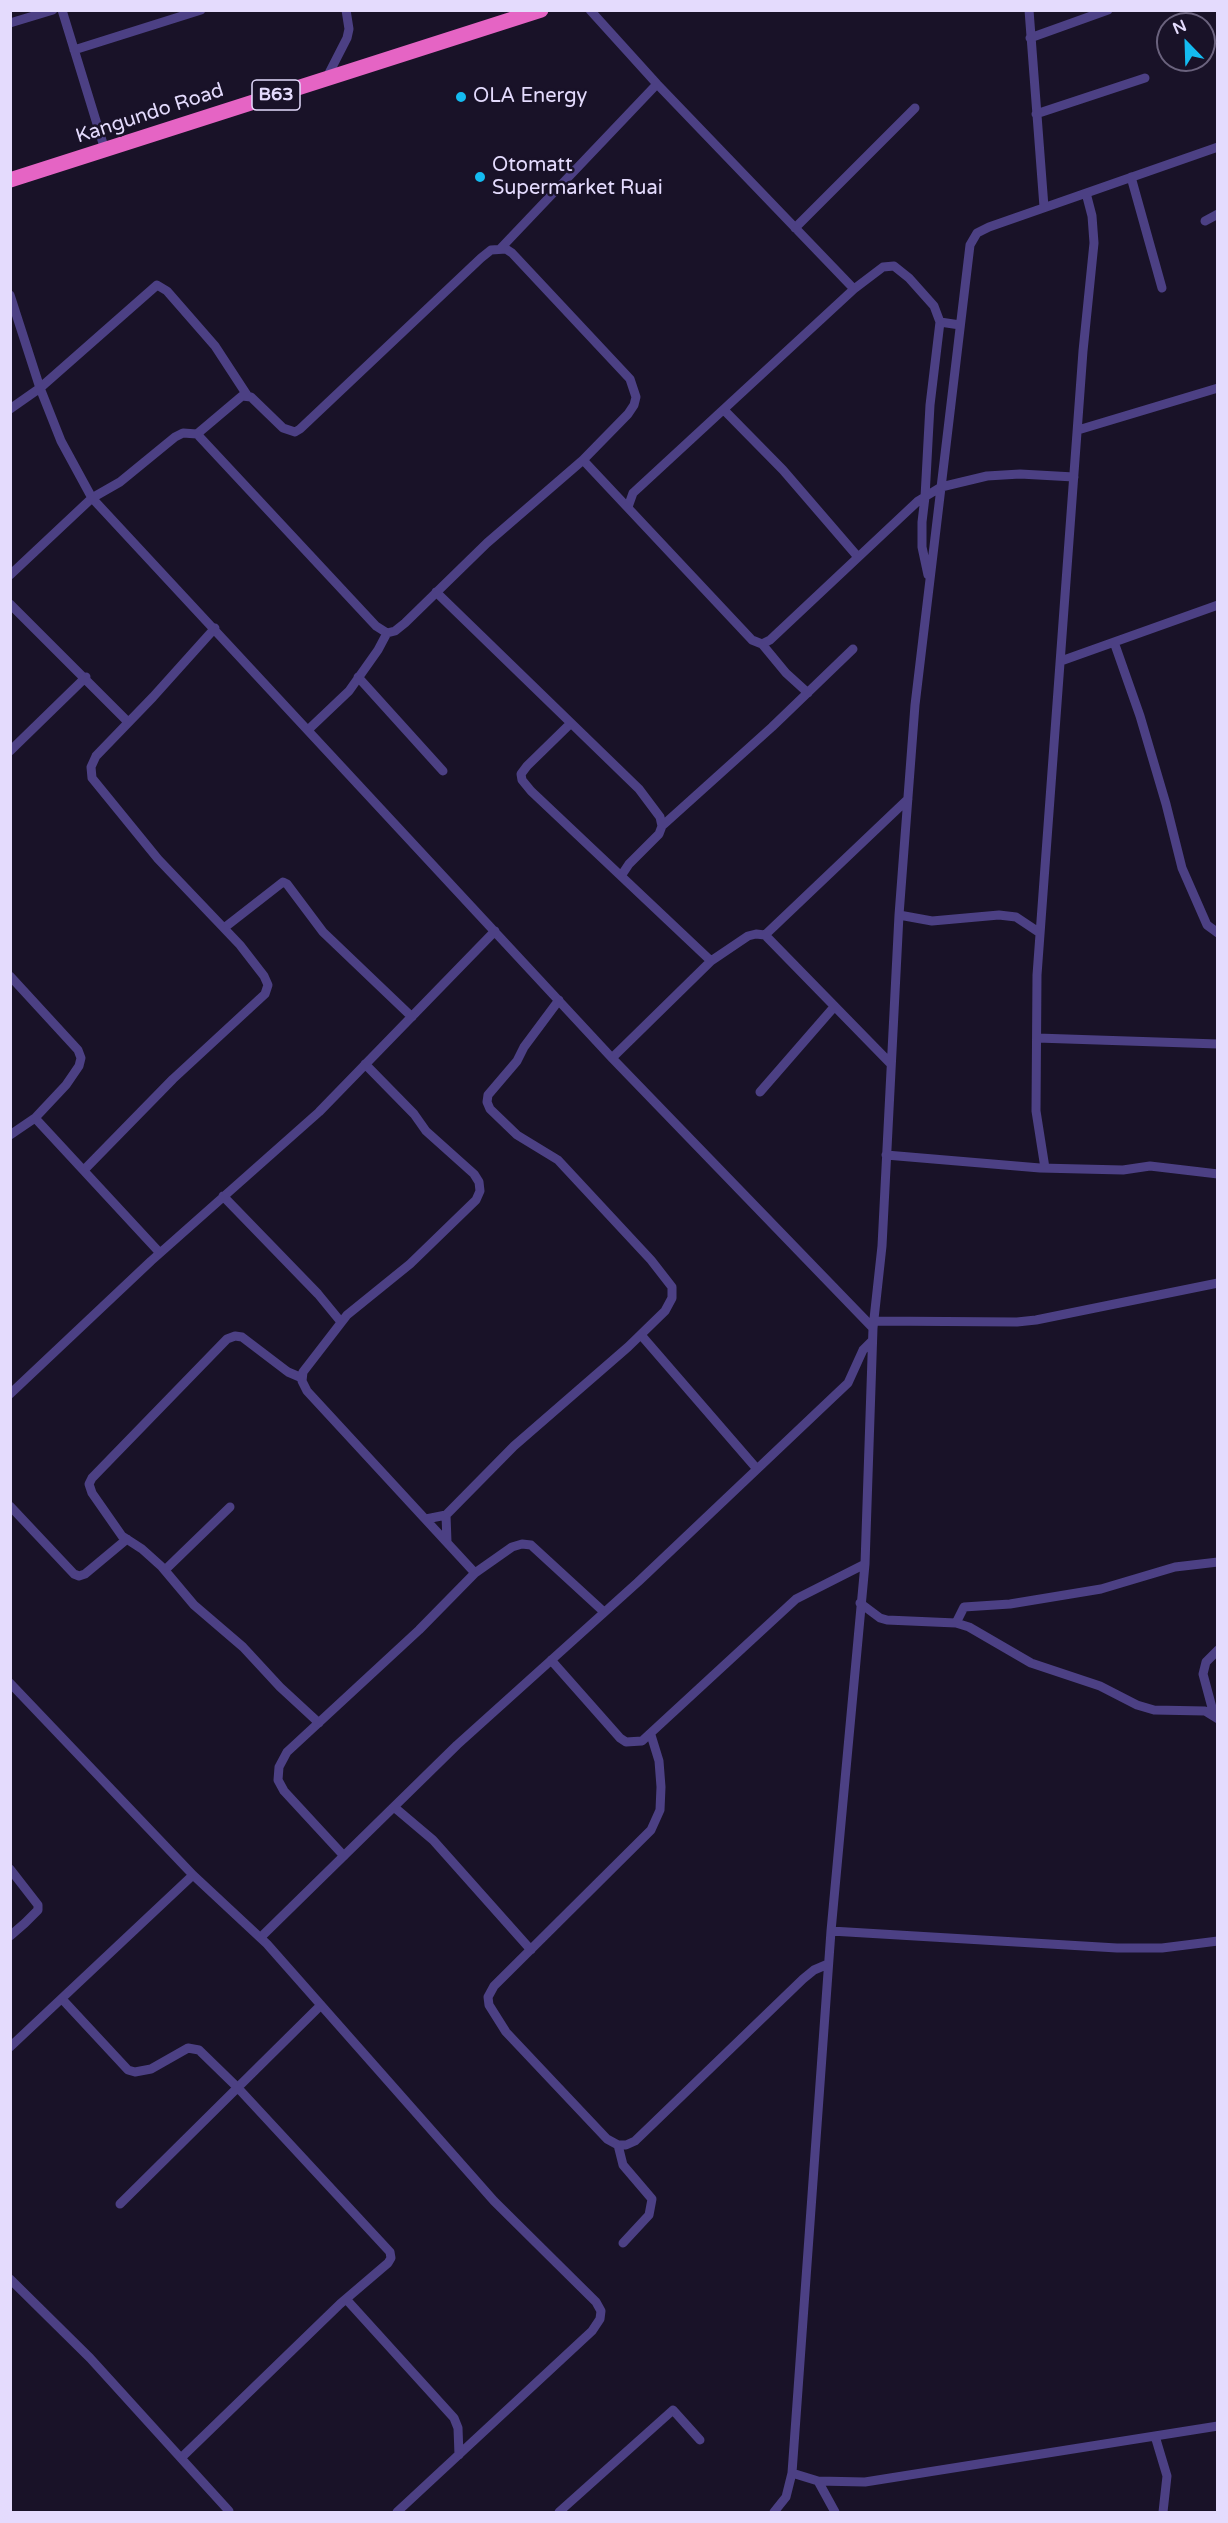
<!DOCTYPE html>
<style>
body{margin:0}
#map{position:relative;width:1228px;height:2523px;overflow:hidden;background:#191228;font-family:"Varela Round",sans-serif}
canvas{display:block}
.frame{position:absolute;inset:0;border:12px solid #e4dbfd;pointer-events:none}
.north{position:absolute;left:1156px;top:12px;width:60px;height:60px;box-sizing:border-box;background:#191228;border:2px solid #6a627d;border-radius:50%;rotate:337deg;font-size:16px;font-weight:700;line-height:24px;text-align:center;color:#e4dbfd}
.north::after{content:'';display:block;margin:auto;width:21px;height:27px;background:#14bbf0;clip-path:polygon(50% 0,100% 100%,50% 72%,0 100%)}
</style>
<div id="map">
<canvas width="1228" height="2523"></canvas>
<div class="frame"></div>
<div class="north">N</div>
</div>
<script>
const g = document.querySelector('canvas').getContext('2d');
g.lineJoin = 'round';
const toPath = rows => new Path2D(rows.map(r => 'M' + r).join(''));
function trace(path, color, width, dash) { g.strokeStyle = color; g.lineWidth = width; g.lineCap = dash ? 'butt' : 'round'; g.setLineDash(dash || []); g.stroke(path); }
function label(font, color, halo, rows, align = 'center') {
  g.font = font + ' "Varela Round",sans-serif'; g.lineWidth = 5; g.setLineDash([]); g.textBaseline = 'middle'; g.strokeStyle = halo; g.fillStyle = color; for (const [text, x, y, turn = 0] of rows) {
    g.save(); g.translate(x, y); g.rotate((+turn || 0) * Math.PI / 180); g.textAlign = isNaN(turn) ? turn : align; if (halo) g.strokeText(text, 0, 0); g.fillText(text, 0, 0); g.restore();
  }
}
trace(toPath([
 [62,10,105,150],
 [590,10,657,84,854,289],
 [1029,10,1044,207],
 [10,23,53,10],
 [1030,38,1108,10],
 [74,50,201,10],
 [326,79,347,38,349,29,346,10],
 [1036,114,1145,78],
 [1218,147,989,227,977,233,970,245,915,705,899,915,882,1246,873,1328,865,1564,831,1931,792,2473,818,2481,865,2482,1218,2426],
 [1131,177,1162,288],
 [1205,221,1218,214],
 [795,228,915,108],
 [500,249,657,84],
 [10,295,40,388,61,441,92,498,612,1058,873,1328],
 [10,409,40,388,157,285,167,291,215,346,247,395],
 [724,410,783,470,858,557],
 [1078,430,1218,388],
 [583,460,752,640,762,644,770,640,918,501,941,487,987,476,1020,474,1074,477],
 [628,507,633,493,854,289,883,267,894,266,909,278,934,306,940,322,960,325],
 [10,575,92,498,120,482,175,437,183,433,197,434,242,396,251,397,283,428,295,432,300,429,481,258,491,250,506,249,512,253,630,379,636,397,634,405,628,414,583,460,487,543,405,623,395,631,387,633,376,626,197,434],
 [928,575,922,547,922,522,925,497,930,405,940,322],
 [436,592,639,789,660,817,662,826,659,834,629,864,621,876,711,961],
 [10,604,128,722],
 [1114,642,1140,716,1166,804,1182,868,1207,925,1218,933],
 [762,644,786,673,808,693],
 [1061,661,1218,605],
 [358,677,443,771],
 [571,723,527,766,521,774,522,780,531,791,621,876],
 [309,729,349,691,378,650,387,633],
 [10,751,86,677],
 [662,826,772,727,853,649],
 [899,915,932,921,999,915,1016,917,1040,933],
 [224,928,283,882,287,884,323,932,412,1017],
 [765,935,908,799],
 [10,976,78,1050,81,1058,79,1066,66,1085,35,1118,10,1135],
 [1037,1038,1218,1044],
 [612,1058,711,961,748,936,756,934,765,935,890,1063],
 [365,1064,414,1114,426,1131,474,1174,479,1182,480,1191,476,1200,410,1264,347,1315,303,1372,302,1381,307,1391,475,1573],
 [760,1092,834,1007],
 [35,1118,160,1253],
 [886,1155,1040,1168,1123,1170,1150,1166,1218,1174],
 [1045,1168,1036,1111,1037,975,1083,351,1094,243,1092,216,1086,193],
 [84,1170,173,1079,265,994,268,985,264,976,240,945,158,859,92,778,91,767,96,756,153,697,215,628],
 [223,1196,318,1294,341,1322],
 [874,1321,1017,1322,1036,1320,1218,1283],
 [641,1335,757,1469],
 [302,1378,288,1372,242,1337,235,1336,227,1339,92,1478,89,1484,92,1493,122,1536,142,1549,162,1567,194,1605,243,1647,280,1687,319,1723],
 [10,1394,151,1261,319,1112,495,931],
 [10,1506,74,1574,79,1576,85,1574,127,1539],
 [446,1515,447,1542],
 [426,1519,446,1515,514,1446,628,1347,665,1311,672,1298,672,1287,651,1260,558,1160,517,1135,490,1109,487,1102,488,1095,517,1061,524,1047,559,1000],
 [165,1570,230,1507],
 [860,1603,880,1618,887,1620,956,1623,969,1627,1031,1663,1100,1686,1137,1705,1154,1710,1205,1711,1218,1719],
 [956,1623,964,1607,1010,1604,1101,1589,1175,1567,1218,1562],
 [551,1660,620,1738,626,1742,642,1741,796,1599,865,1564],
 [10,1683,193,1875,267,1944,494,2201,596,2302,601,2311,600,2319,592,2331,397,2512],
 [1214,1715,1203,1674,1206,1662,1218,1650],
 [651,1735,659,1761,661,1787,660,1810,651,1830,494,1986,488,1997,489,2005,506,2032,607,2139,618,2145,626,2145,635,2141,803,1979,814,1970,828,1964],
 [394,1807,433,1840,531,1950],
 [344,1856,284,1791,278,1780,279,1767,287,1752,419,1630,475,1573,512,1547,522,1544,531,1545,604,1612],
 [10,1869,38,1905,38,1910,25,1923,10,1936],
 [831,1931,1117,1948,1162,1948,1218,1941],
 [261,1937,457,1745,638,1582,830,1400,848,1383,863,1350,872,1341],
 [62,1999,128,2070,135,2072,151,2069,188,2048,199,2050,238,2088,390,2252,391,2258,388,2263,340,2304,181,2458],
 [10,2047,193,1875],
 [618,2145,623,2165,652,2199,649,2215,623,2243],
 [120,2204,321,2005],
 [10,2279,90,2358,229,2511],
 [346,2299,454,2418,458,2428,459,2455],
 [1155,2436,1167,2476,1163,2512],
 [818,2481,835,2512],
 [559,2512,673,2410,700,2440],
 [774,2512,786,2497,792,2473]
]), '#4c4084', 9);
trace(toPath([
 [10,180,541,10]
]), '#e564c4', 15);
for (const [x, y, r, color] of [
 [461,97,6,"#14bbf0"],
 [480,177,6,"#14bbf0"]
]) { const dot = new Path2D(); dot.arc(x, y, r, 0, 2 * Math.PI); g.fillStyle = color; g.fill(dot); trace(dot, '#191228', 2); }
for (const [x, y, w] of [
 [276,95,48]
]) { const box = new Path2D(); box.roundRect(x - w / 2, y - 15, w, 30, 4.5); g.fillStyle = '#191228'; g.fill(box); trace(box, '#e4dbfd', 1.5); }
label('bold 18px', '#e4dbfd', null, [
 ["B63",276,95]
]);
label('20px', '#e4dbfd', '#191228', [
 ["OLA Energy",473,97],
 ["Otomatt",492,166],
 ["Supermarket Ruai",492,189]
], 'left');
label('20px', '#e4dbfd', '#191228', [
 ["Kangundo Road",150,114,-18]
]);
</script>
